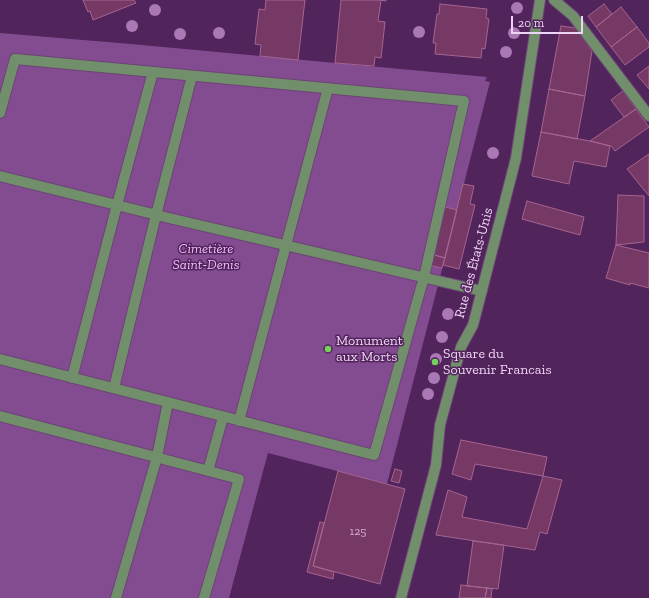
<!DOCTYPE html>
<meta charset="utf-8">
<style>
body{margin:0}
#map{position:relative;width:649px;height:598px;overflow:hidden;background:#51245b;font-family:"Zilla Slab",serif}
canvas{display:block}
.scale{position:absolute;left:511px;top:16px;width:72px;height:18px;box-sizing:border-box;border:2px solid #eed4f4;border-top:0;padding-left:5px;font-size:12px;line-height:14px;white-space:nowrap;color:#eed4f4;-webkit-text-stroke:3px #51245b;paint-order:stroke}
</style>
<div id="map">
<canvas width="649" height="598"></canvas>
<div class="scale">20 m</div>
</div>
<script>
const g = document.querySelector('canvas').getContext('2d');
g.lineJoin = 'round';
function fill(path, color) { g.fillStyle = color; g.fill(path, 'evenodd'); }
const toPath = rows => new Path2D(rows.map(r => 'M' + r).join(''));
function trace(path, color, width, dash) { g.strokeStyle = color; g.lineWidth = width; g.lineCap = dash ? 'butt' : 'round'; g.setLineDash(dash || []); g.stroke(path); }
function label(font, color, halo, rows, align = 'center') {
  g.font = font + ' "Zilla Slab",serif'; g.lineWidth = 3; g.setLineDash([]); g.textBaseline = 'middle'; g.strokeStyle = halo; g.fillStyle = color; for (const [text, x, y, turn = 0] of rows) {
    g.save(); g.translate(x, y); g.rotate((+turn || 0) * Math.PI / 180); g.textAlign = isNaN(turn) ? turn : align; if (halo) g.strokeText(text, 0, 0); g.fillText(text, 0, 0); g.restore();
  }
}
fill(toPath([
 [0,33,131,44,487,77,485,81,490,82,387,484,268,453,229,598,0,598]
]), '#834b90');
const building = toPath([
 [83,0,134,0,136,3,93,20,90,11,88,12,83,0],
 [266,0,305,0,298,60,260,56,261,45,255,44,259,9,265,10,266,0],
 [341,0,386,0,386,1,381,0,378,21,385,22,381,58,375,57,374,66,335,63,341,0],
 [440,4,487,9,486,18,489,19,485,49,482,48,481,58,435,54,436,43,433,43,437,14,439,14,440,4],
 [604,4,612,14,596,27,588,16,604,4],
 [621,7,637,27,611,47,596,27,621,7],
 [561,26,576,28,592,51,585,96,549,89,561,26],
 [637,27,649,43,649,47,625,65,611,47,637,27],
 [649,66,649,89,637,75,649,66],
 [549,89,585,96,577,139,541,132,549,89],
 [623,91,636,109,624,117,611,100,623,91],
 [636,109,649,127,615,151,611,146,590,141,636,109],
 [541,132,590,141,610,146,606,167,574,161,569,184,532,176,541,132],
 [649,154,649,196,627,169,649,154],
 [463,184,474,186,470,204,475,205,459,269,443,265,463,184],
 [618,195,644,196,644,242,616,245,618,195],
 [527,201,584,217,580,235,522,219,527,201],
 [445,207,457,210,445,258,431,254,445,207],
 [616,245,649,253,649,288,630,283,630,285,606,278,616,245],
 [431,254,445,258,442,268,428,265,431,254],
 [461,440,547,457,543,476,475,464,471,480,452,474,461,440],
 [395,469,402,471,399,483,391,481,395,469],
 [338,471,405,489,380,584,313,566,338,471],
 [543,476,562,480,547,534,540,532,535,550,436,535,448,490,467,497,462,517,527,529,543,476],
 [320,522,324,523,313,566,334,572,333,579,307,572,320,522],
 [473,541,504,545,498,589,467,586,473,541],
 [461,585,487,588,485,598,459,598,461,585],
 [487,588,492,589,491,598,485,598,487,588]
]);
fill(building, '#763864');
trace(building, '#a66491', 1);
const minor = toPath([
 [554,0,573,16,649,116],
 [0,113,15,59,464,101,424,277,374,455,0,359],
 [0,176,169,218,482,291],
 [72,378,117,205,153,72],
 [114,388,156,215,192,76],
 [0,416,239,479,204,598],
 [239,421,328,88],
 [208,471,223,417],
 [116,598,157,457,168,402],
 [401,598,436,465,440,425,461,347,473,325,516,158,540,0]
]);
trace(minor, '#6d4477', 12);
trace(minor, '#718f6a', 10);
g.fillStyle = '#aa78b5';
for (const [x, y] of [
 [517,8],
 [155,10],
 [132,26],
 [419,32],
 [219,33],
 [514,33],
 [180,34],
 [506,52],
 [493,153],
 [448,314],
 [442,337],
 [436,359],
 [434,378],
 [428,394]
]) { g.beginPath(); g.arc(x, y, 6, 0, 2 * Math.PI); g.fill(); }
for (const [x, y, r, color] of [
 [328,349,4,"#73d25c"],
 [435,362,4,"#73d25c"]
]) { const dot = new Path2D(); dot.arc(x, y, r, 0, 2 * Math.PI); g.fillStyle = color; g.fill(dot); trace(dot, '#51245b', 1.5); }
label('12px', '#d0add0', null, [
 ["125",358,532]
]);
label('italic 14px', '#f2bdfe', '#51245b', [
 ["Cimetière",206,249],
 ["Saint-Denis",206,265]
]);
label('14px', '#eed4f4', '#51245b', [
 ["Rue des États-Unis",474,263,-75]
]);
label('14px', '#eed4f4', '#51245b', [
 ["Monument",336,341],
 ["aux Morts",336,357],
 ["Square du",443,354],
 ["Souvenir Francais",443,370]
], 'left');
</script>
